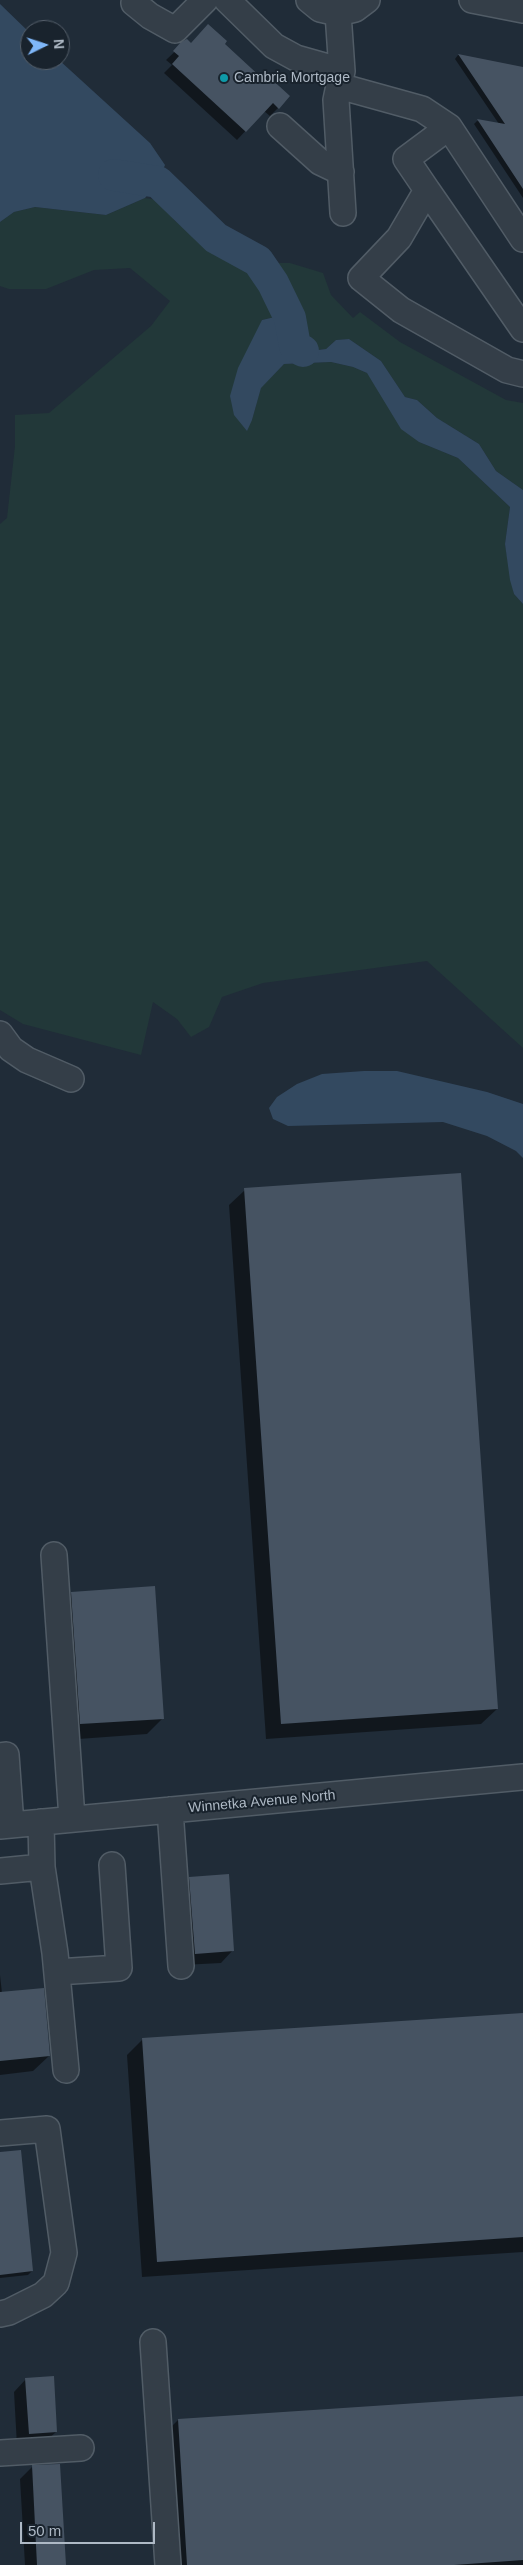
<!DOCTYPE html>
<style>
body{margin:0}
#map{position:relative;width:523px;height:2565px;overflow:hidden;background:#202c38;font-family:Helvetica,sans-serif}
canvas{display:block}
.north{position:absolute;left:20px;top:20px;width:50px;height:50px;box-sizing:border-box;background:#19232d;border:1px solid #555f6a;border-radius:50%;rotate:86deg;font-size:14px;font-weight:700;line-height:20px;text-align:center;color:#aeb9c5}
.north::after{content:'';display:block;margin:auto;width:18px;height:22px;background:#7fb7f9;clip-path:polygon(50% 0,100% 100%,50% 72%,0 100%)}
.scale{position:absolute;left:20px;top:2522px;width:135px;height:22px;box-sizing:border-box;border:2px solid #aeb9c5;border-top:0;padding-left:6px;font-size:15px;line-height:18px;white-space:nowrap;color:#aeb9c5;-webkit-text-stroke:4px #19232d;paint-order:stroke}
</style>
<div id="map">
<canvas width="523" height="2565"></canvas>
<div class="north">N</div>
<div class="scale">50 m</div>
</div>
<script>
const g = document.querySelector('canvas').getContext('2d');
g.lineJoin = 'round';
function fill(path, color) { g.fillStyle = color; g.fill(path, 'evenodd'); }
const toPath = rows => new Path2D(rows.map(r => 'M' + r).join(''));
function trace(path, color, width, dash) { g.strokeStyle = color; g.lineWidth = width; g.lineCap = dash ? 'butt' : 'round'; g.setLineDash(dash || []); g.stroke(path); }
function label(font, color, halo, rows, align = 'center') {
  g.font = font + ' Helvetica,sans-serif'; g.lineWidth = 4; g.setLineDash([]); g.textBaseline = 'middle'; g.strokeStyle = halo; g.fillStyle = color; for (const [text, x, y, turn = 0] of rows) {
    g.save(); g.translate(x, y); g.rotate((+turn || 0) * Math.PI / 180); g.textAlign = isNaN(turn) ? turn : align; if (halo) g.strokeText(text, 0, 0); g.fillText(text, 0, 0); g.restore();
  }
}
fill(toPath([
 [145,198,164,201,175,221,221,253,250,267,265,288,279,316,262,320,252,420,261,387,284,364,331,362,353,367,367,373,419,442,458,458,510,507,505,544,514,594,523,604,523,1048,427,961,263,983,222,997,209,1027,191,1037,177,1019,153,1002,141,1055,23,1024,0,1010,0,524,7,518,15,446,15,415,49,413,151,326,170,301,130,268,94,270,46,289,9,289,0,286,0,222,14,212,35,207,106,215],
 [268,263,290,263,323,273,331,295,353,318,360,312,400,342,506,400,523,403,523,490,496,471,479,444,437,418,417,400,405,397,381,361,349,339,336,340,326,349,318,350,307,345,294,308]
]), '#223839');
fill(toPath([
 [0,4,30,33,30,60,59,60,150,143,165,165,158,182,145,198,106,215,35,207,14,212,0,222],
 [294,308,307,345,318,350,326,349,336,340,349,339,381,361,405,397,417,400,437,418,479,444,496,471,523,490,523,604,514,594,510,580,505,544,510,507,458,458,419,442,401,429,367,373,353,367,331,362,284,364,261,388,252,420,247,431,234,415,230,396,238,368,262,320,279,316],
 [364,1071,397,1071,487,1092,523,1104,523,1158,516,1151,487,1136,443,1122,288,1126,273,1119,269,1108,277,1097,297,1084,322,1074]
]), '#334960');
fill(toPath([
 [187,40,191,44,223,44,264,82,278,108,270,116,264,111,237,140,164,73,172,65,166,60],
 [458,55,523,68,523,198,474,124,477,121,499,124,455,59],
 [245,1190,497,1709,481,1724,266,1739,229,1205],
 [71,1593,163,1718,147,1734,65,1740,56,1609],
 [190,1878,233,1950,221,1963,183,1965,177,1890],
 [0,1975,2,1993,49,2056,33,2071,0,2075],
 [523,2014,523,2252,142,2277,127,2055,143,2039],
 [0,2153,32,2271,28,2275,0,2278],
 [26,2379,56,2432,43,2444,17,2446,14,2392],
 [523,2397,523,2565,175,2565,166,2432,178,2420],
 [32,2467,65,2565,25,2565,20,2479]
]), '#0007');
trace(toPath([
 [114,175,158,182,216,238,258,261,273,283,290,318,295,346,303,351]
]), '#334960', 32);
fill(toPath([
 [208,24,227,41,225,44,264,80,268,76,290,96,279,109,273,103,246,132,172,64,179,56,173,51,181,42,187,39,191,43],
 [458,54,523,67,523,189,477,119,505,124],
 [461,1173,498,1709,281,1724,244,1188],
 [155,1586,164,1719,80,1724,71,1592],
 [229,1874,234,1951,195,1954,189,1877],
 [44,1988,50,2056,0,2061,0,1992],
 [523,2013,523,2237,157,2262,142,2038],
 [21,2150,33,2271,0,2275,0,2152],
 [54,2376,57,2432,29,2434,25,2378],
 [523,2396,523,2560,454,2565,187,2565,178,2419],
 [60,2464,66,2565,37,2565,32,2465]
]), '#465362');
const minor = toPath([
 [227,0,274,46,296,58,342,71],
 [309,0,320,9,338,13,355,9,367,0],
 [472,0,523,10],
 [134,3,150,16,175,30,205,0],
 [338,13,342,71,336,100,343,213],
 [339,86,422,109,449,127,406,159,427,190],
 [280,126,320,162,341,172],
 [449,127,523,239],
 [523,329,427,190,399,238,361,278,401,310,507,370,523,374],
 [0,1034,11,1049,27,1060,71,1079],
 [54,1555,72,1819],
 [0,1756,6,1755,11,1825],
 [170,1810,181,1966],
 [0,1826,523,1777],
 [42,1867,55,1953,66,2070],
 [0,1871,42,1867,41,1822],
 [57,1972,119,1968,112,1865],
 [0,2133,47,2129,64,2253,56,2283,43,2295,9,2312,0,2314],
 [153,2342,168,2565],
 [0,2453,81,2448]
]);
trace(minor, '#515c66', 28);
trace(minor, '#343e48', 25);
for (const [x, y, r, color] of [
 [224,78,5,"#0f9aa8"]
]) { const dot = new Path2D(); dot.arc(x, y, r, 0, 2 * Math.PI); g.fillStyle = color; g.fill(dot); trace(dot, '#19232d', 2); }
label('14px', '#aeb9c5', '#19232d', [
 ["Cambria Mortgage",234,78]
], 'left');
label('14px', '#aeb9c5', '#19232d', [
 ["Winnetka Avenue North",262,1802,-5]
]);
</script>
